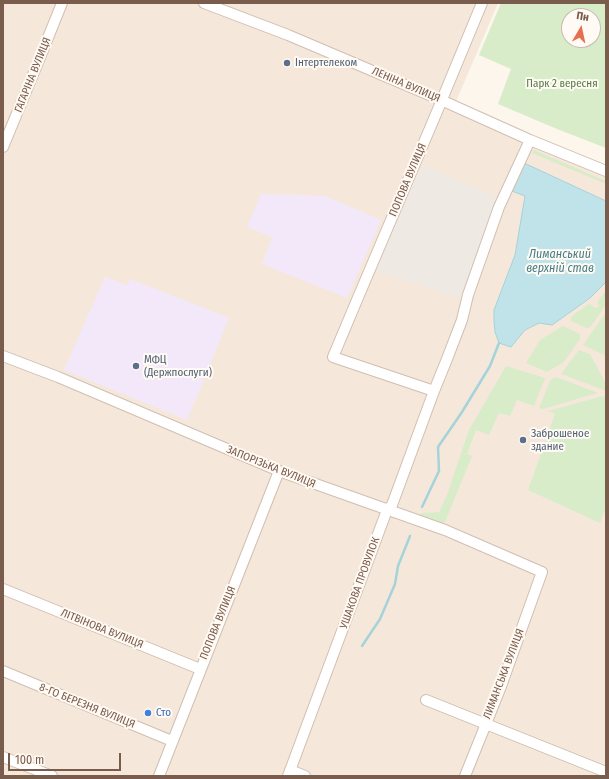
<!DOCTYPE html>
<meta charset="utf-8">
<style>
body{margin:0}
#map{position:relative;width:609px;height:779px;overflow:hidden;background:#fdf6ec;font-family:"Fira Sans Condensed",sans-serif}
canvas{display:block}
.frame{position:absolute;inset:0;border:4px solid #7a5c4d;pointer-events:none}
.north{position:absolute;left:561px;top:8px;width:40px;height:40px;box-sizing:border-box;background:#fffaf3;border:1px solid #cabbb1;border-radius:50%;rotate:9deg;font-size:11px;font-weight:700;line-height:16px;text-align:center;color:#7a5c4d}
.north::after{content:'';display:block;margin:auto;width:14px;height:18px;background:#e76f51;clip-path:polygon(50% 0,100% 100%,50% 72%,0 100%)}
.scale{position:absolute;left:8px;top:753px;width:113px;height:18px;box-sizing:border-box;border:2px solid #7a5c4d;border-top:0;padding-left:5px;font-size:12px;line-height:14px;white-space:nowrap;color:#7a5c4d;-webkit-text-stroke:3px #fffaf3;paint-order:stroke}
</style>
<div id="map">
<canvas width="609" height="779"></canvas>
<div class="frame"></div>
<div class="north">Пн</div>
<div class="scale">100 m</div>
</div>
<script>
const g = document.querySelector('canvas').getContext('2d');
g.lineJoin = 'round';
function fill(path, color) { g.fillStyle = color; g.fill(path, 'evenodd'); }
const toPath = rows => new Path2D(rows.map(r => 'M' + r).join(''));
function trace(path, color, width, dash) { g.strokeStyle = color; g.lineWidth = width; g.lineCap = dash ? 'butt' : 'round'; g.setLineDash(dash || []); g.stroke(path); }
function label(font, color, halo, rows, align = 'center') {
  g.font = font + ' "Fira Sans Condensed",sans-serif'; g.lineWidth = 4; g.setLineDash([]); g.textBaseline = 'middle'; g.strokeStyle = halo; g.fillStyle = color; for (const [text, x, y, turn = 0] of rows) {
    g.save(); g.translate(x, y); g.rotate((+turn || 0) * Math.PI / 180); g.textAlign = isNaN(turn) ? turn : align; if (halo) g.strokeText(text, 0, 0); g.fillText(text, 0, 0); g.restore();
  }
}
fill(toPath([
 [3,3,498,3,452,111,606,174,606,776,3,776]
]), '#f5e8da');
fill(toPath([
 [424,166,497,197,462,299,412,283,374,272,419,170]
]), '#efe9e4');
fill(toPath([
 [261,194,325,196,381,220,347,298,262,264,272,237,247,227],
 [105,277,127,285,130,279,229,318,187,420,64,370]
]), '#f3e8fa');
fill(toPath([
 [501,3,606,3,606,148,557,129,498,104,511,69,479,55],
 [569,16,593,16,593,40,569,40],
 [534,150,606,181,606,184,532,153],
 [604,293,606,294,606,305,591,326,588,328,584,327,571,321,571,318,573,315,589,304,596,308,599,306,597,302],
 [604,315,606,317,606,356,583,345],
 [563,326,580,334,580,339,564,362,547,372,526,363,540,340],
 [579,350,590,354,606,384,606,391,561,374],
 [506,366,545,378,534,406,517,400,510,416,499,413,489,435,476,430,467,454,472,456,445,522,443,524,417,516,422,513,439,512,447,495,469,430],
 [555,377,559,378,598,393,543,409,539,408,550,381],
 [603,396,606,397,606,506,600,523,528,490,555,414,548,411]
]), '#d8ecc9');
const water = toPath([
 [524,163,606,201,606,282,590,298,552,325,539,323,525,330,511,347,499,343,495,332,494,321,494,310,515,255,525,196,512,191,524,163]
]);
fill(water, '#bfe3e8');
trace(water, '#a5d3da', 1);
trace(toPath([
 [422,507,439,471,438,447,462,412,490,366,499,343],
 [362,646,380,619,395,584,398,566,410,536]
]), '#a5d3da', 2.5);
const minor = toPath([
 [204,3,288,35,441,100,530,140,606,171],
 [3,147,39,60,62,3],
 [3,356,58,377,279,471,445,530,542,572,500,689,465,776],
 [434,391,333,357,354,307,436,114,482,3],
 [3,589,200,669],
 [3,671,172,741],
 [426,700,606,772],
 [3,757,52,776],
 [290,770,305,776],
 [159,776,279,471],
 [288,776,387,510,392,505,434,391,447,359,462,320,468,295,499,207,530,140]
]);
trace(minor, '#d1beb0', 12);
trace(minor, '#fff', 10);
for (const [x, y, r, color] of [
 [287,63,4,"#5c6f8a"],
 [136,366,4,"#5c6f8a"],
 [523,440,4,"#5c6f8a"],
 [148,713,4,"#3f7fe0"]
]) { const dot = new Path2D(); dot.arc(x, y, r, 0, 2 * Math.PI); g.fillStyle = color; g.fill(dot); trace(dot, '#fffaf3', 1.5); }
label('11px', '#4e5e75', '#fffaf3', [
 ["Інтертелеком",295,63],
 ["МФЦ",144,360],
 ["(Держпослуги)",144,373],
 ["Заброшеное",531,434],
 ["здание",531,447]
], 'left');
label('11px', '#7a5c4d', '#fffaf3', [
 ["ГАГАРІНА ВУЛИЦЯ",33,75,-68],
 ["ЛЕНІНА ВУЛИЦЯ",406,85,23],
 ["ПОПОВА ВУЛИЦЯ",408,180,-67],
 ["ЗАПОРІЗЬКА ВУЛИЦЯ",271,467,22],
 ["УШАКОВА ПРОВУЛОК",360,583,-70],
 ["ПОПОВА ВУЛИЦЯ",218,623,-68],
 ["ЛІТВІНОВА ВУЛИЦЯ",102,629,22],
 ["ЛИМАНСЬКА ВУЛИЦЯ",504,674,-69],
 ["8-ГО БЕРЕЗНЯ ВУЛИЦЯ",87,706,22]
]);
label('11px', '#537a41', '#fffaf3', [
 ["Парк 2 вересня",562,84]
]);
label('11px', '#366cbe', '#fffaf3', [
 ["Сто",156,713]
], 'left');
label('italic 12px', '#437c86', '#fffaf3', [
 ["Лиманський",560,255],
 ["верхній став",560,269]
]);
</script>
